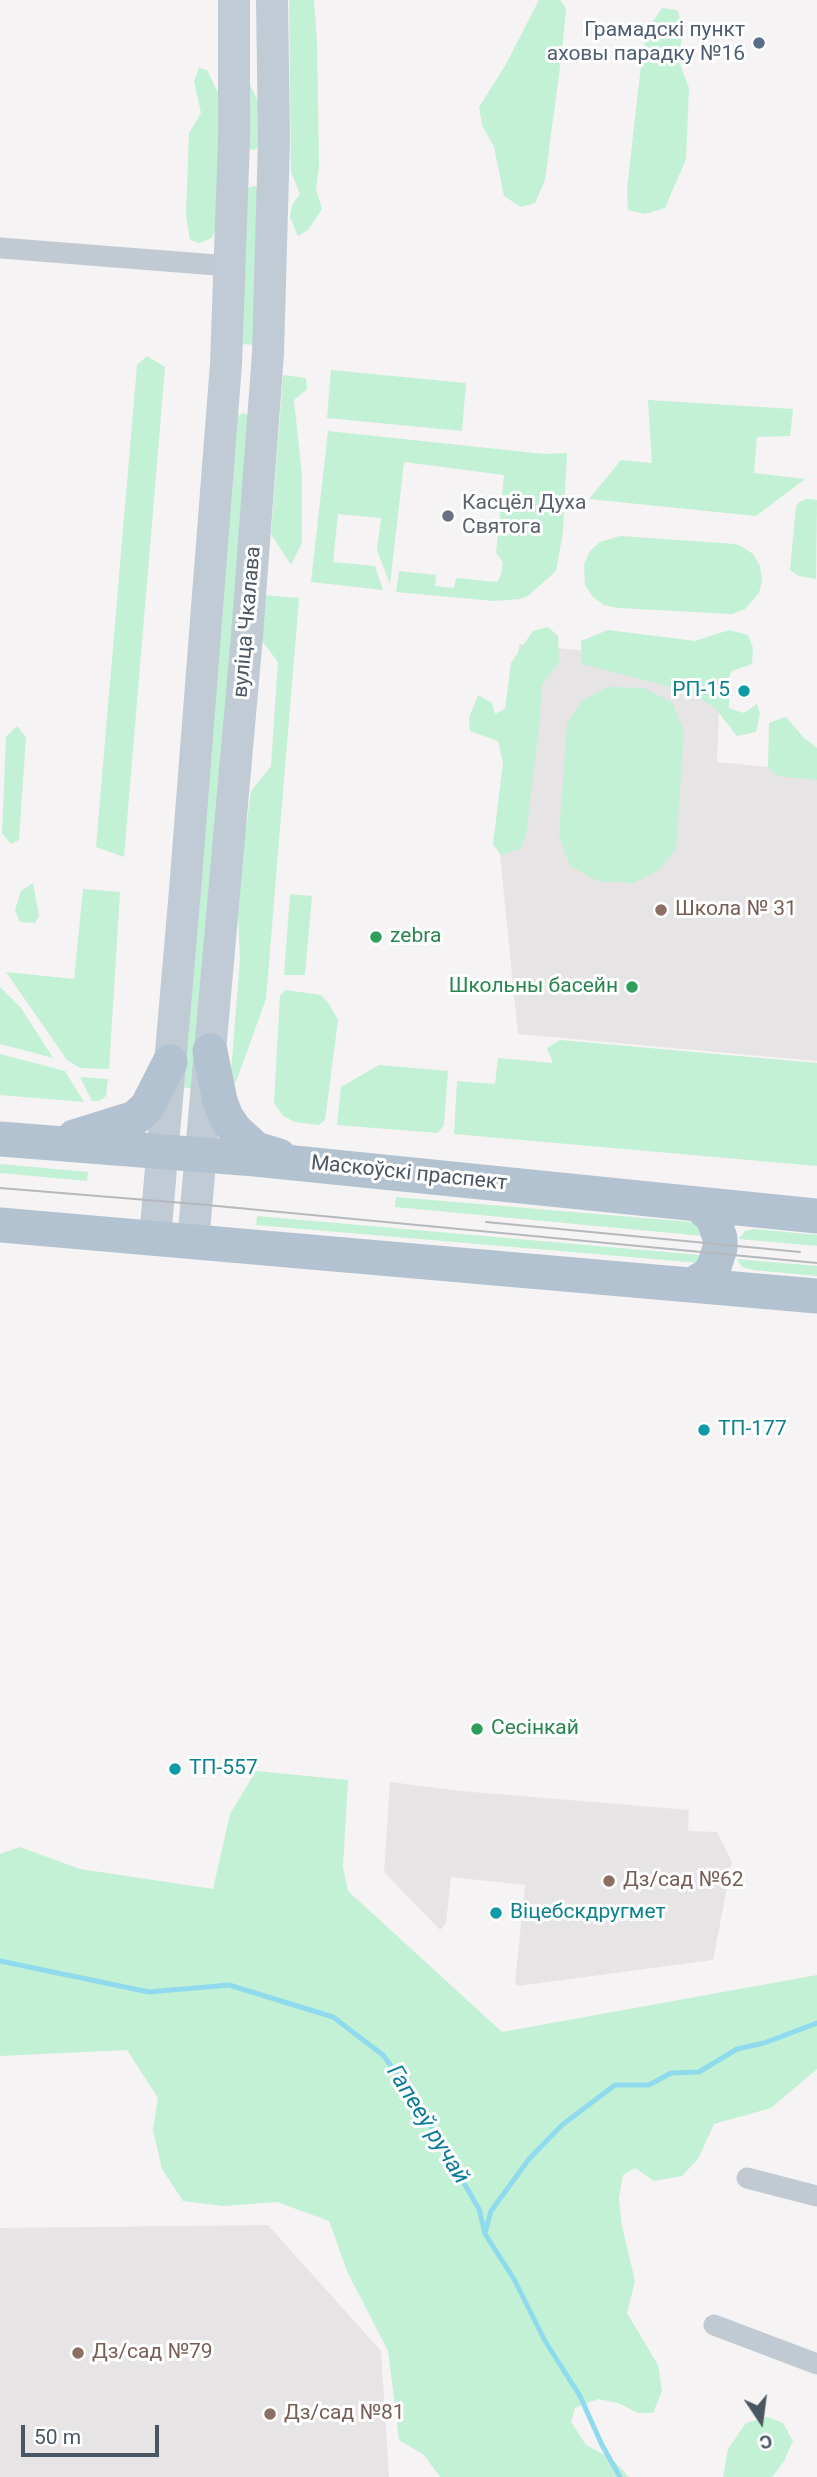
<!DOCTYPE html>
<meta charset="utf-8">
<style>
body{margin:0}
#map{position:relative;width:817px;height:2477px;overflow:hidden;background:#f5f3f3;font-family:Roboto,sans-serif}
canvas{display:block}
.north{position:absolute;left:726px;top:2386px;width:70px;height:70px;-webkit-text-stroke:5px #fff;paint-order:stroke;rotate:167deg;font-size:19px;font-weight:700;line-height:28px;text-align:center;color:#4a5661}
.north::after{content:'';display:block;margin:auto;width:24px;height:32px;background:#4a5661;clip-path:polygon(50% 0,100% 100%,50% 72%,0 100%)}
.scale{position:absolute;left:21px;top:2425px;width:138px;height:32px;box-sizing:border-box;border:4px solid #4a5661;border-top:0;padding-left:9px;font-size:21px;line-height:24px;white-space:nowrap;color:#4a5661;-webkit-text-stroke:5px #fff;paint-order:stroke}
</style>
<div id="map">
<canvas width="817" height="2477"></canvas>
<div class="north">С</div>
<div class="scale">50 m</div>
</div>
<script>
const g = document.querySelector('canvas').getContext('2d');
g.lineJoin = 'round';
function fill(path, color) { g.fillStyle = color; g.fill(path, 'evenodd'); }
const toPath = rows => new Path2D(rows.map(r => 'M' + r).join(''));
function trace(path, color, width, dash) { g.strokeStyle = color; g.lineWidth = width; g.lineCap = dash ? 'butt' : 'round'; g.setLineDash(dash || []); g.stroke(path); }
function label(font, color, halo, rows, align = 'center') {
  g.font = font + ' Roboto,sans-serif'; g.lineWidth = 6; g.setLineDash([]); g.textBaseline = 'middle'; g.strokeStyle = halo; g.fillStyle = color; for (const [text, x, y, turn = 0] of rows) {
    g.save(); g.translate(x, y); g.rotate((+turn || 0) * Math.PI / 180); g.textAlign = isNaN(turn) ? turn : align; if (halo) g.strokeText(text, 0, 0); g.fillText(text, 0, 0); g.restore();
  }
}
fill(toPath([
 [519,644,721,665,717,762,817,772,817,1061,518,1034,498,834],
 [390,1782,460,1791,689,1810,688,1831,717,1832,732,1862,713,1960,518,1986,515,1983,525,1885,451,1877,446,1923,440,1930,384,1872],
 [268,2225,381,2351,389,2477,0,2477,0,2228]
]), '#e6e4e5');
fill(toPath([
 [249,0,250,85,259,103,260,146,254,150,247,149],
 [289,0,314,0,317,41,319,167,316,189,322,209,308,230,298,236,290,217,292,205,300,194,291,172],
 [539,0,560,0,566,8,562,52,545,180,535,203,521,207,504,196,494,147,482,125,479,107,505,66],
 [662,8,677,10,684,28,678,59,689,88,686,159,665,208,645,214,628,210,627,189,641,65,647,30],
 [199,68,207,70,219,95,218,223,212,238,199,243,190,240,186,215,189,133,201,113,194,81],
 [255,186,261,189,259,345,238,344,245,194,249,187],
 [147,356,165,367,124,857,96,847,137,365],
 [331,370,466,383,462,431,327,418],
 [283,375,306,378,307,389,294,400,302,475,302,543,291,565,271,534],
 [648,400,793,409,790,436,757,437,754,473,805,479,756,516,589,499,621,460,652,463],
 [243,413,252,416,200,1089,179,1087,237,416],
 [328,431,544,454,567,453,563,532,556,571,528,596,520,599,494,601,396,592,399,571,436,575,435,586,454,588,456,578,497,582,501,575,503,562,496,553,504,475,404,462,390,584,377,550,381,518,338,514,333,562,375,566,383,590,311,582],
 [807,499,817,500,816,579,799,576,790,570,796,507,799,502],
 [620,536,735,544,741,546,753,554,760,566,762,580,759,593,745,609,732,614,618,608,604,605,593,597,585,585,584,564,590,551,600,542],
 [262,595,299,598,266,999,236,1082,230,1084,240,959,237,896,251,791,271,766,278,662,259,637],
 [548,627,558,636,559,662,542,685,540,719,526,835,520,849,501,855,493,844,503,763,498,741,470,731,469,718,478,695,492,703,495,714,505,709,511,663,533,631],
 [608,630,695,641,729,630,748,635,753,648,752,664,732,671,729,677,729,708,744,713,757,704,760,714,756,732,737,736,715,708,687,691,582,664,581,641],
 [608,687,643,688,672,702,684,732,676,848,659,870,634,883,598,881,570,866,559,836,567,723,583,700],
 [786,717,805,739,817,748,817,780,777,776,768,766,769,723],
 [17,726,26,737,19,840,11,844,2,833,6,737],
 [33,883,39,916,35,923,20,922,15,910,21,891],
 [83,889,120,892,109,1069,80,1068,67,1060,6,972,74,979],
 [290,894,312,896,305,975,284,975],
 [0,987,21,1008,53,1058,0,1044],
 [286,990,321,995,329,1004,338,1020,325,1120,319,1125,295,1122,283,1116,274,1103,280,995],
 [560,1040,817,1063,817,1166,454,1134,457,1081,495,1084,498,1058,553,1063,547,1048],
 [0,1054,65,1071,84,1102,0,1095],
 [379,1065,448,1071,444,1125,438,1133,337,1125,341,1087],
 [80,1077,108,1079,106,1096,99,1101,92,1101],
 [0,1164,88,1172,87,1181,0,1173],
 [396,1197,703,1223,714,1237,395,1207],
 [257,1216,711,1256,700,1263,256,1225],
 [754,1229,817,1235,817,1246,739,1239,745,1231],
 [737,1259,817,1266,817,1276,753,1270,742,1267],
 [256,1771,348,1780,343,1867,348,1891,502,2032,817,1975,817,2069,771,2108,714,2124,698,2159,682,2176,654,2181,635,2168,623,2175,619,2198,622,2226,635,2281,627,2313,658,2365,662,2391,653,2413,638,2413,618,2403,598,2399,575,2408,571,2422,586,2445,612,2459,629,2477,440,2477,424,2455,399,2440,388,2351,347,2271,329,2221,277,2202,223,2206,183,2201,162,2169,153,2130,158,2098,127,2050,0,2056,0,1854,20,1847,80,1869,213,1889,230,1814],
 [767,2417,783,2423,793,2441,784,2461,772,2477,723,2477,728,2449,746,2423]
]), '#c3f1d5');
trace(toPath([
 [0,1961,149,1992,229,1985,333,2017,383,2055,414,2097,479,2209,485,2234,514,2279,545,2341,580,2396,602,2445,620,2477],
 [485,2233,491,2211,529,2159,562,2125,615,2085,649,2085,671,2073,699,2072,737,2049,764,2043,817,2023]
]), '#90daee', 5);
trace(toPath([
 [0,248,229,266],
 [747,2178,817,2196],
 [714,2325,817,2364]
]), '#c1cad2', 21);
trace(toPath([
 [155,1238,186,878,226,364,234,139,234,0],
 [193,1242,247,636,268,353,274,139,272,0]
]), '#c1cbd6', 32);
trace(toPath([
 [210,1051,220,1101,226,1117,235,1130,256,1149,279,1156],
 [74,1137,135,1118,147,1107,170,1062],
 [0,1139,255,1159,817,1216],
 [0,1225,817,1296],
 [692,1285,708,1275,714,1267,720,1248,720,1238,713,1218,698,1204]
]), '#b3c2d1', 35);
trace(toPath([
 [0,1188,196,1204,817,1263],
 [486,1222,800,1252]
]), '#b5b8bd', 2);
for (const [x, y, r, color] of [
 [759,43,7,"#5c6f8a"],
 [448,516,7,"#6b7280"],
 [744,691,7,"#0f9aa8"],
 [661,910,7,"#8d6e63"],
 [376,937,7,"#2e9e5b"],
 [632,987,7,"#2e9e5b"],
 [704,1430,7,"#0f9aa8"],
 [477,1729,7,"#2e9e5b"],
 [175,1769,7,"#0f9aa8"],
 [609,1881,7,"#8d6e63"],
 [496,1913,7,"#0f9aa8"],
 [78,2353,7,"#8d6e63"],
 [270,2414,7,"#8d6e63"]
]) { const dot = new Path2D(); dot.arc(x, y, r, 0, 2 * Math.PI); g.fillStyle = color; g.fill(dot); trace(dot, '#fff', 2.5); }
label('21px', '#4e5e75', '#fff', [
 ["Грамадскі пункт",745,31],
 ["аховы парадку №16",745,55]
], 'right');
label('21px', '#5b616d', '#fff', [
 ["Касцёл Духа",462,504],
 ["Святога",462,528]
], 'left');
label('21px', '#4a5661', '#fff', [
 ["вуліца Чкалава",248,622,-85],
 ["Маскоўскі праспект",409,1174,6]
]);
label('21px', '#0d838f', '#fff', [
 ["РП-15",730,691,"right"],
 ["ТП-177",718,1430],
 ["ТП-557",189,1769],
 ["Віцебскдругмет",510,1913]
], 'left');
label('21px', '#785e54', '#fff', [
 ["Школа № 31",675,910],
 ["Дз/сад №62",623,1881],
 ["Дз/сад №79",92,2353],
 ["Дз/сад №81",284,2414]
], 'left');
label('21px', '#27864d', '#fff', [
 ["zebra",390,937],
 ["Школьны басейн",618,987,"right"],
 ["Сесінкай",491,1729]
], 'left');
label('italic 23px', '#0c7c9b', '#fff', [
 ["Гапееў ручай",427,2125,58]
]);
</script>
